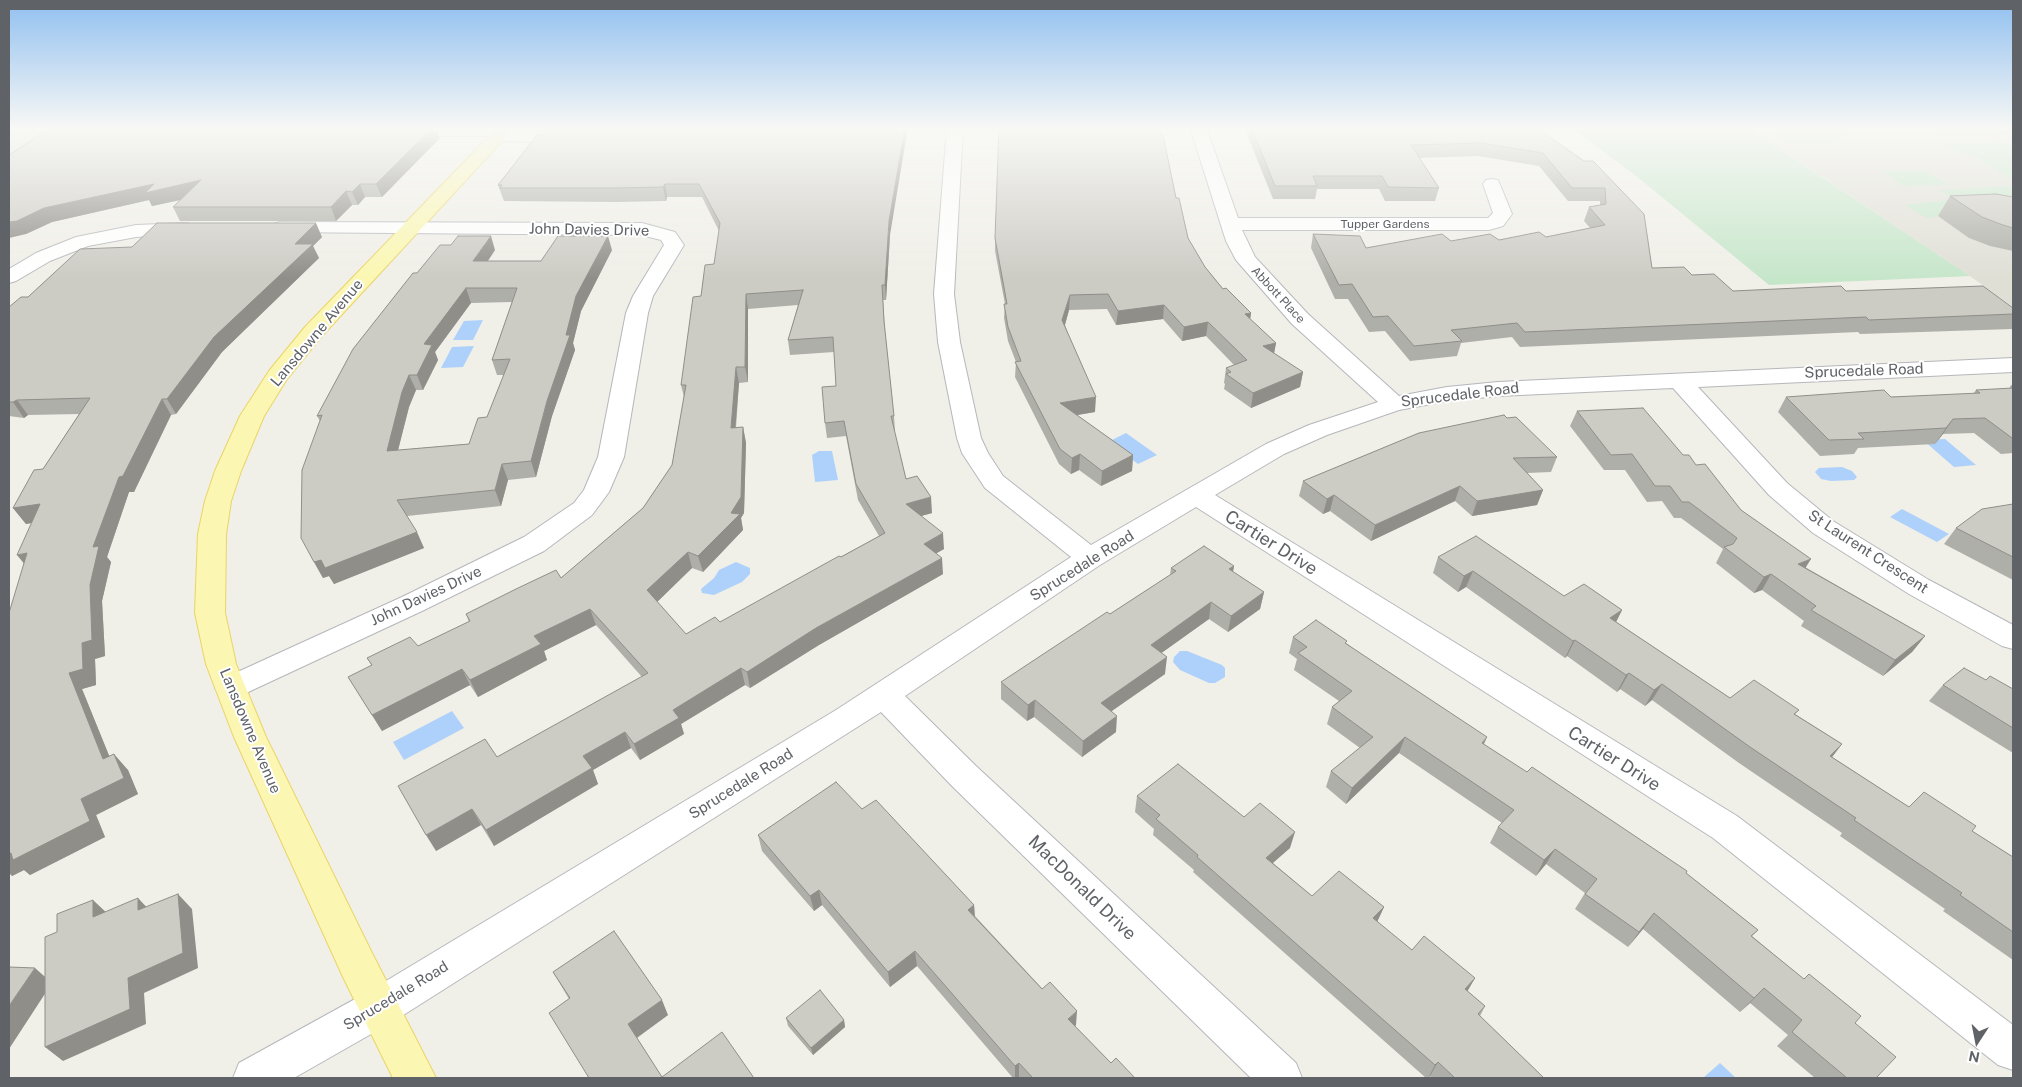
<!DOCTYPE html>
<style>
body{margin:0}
#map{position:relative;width:2022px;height:1087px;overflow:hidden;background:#f0efe8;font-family:"Public Sans",sans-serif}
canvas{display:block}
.frame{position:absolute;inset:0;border:10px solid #5f6267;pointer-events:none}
.north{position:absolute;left:1952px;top:1017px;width:50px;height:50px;-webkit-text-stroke:4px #fff;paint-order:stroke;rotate:191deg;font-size:14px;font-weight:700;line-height:20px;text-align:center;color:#5f6267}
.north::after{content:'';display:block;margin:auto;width:18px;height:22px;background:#5f6267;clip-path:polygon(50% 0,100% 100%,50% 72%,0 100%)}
</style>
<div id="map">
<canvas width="2022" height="1087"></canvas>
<div class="frame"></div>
<div class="north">N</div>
</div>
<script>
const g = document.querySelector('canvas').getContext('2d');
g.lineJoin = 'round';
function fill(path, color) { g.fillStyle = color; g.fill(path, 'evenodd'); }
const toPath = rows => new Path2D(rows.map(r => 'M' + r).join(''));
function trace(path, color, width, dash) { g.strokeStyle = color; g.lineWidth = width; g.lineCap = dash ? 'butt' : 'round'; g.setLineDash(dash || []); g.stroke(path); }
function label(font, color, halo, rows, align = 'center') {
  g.font = font + ' "Public Sans",sans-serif'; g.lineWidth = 4; g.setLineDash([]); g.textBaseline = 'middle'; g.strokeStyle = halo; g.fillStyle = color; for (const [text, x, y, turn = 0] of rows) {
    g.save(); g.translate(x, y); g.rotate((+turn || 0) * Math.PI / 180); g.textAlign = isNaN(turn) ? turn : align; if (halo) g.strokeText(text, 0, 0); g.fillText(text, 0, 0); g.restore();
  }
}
fill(toPath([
 [9,127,54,127,9,159]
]), '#dfdeda');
fill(toPath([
 [1748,127,2013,127,2013,307,1970,276]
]), '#e0dfd6');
fill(toPath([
 [1570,127,1747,127,1970,276,1769,285,1635,175],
 [1765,127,1854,127,1836,142,1790,144],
 [1908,127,1999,127,2012,135,1945,136],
 [2003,141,2013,147,2011,155,2013,180,1974,156,1968,156,1945,144],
 [1882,171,1926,171,1949,185,1903,186],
 [2013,186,2013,217,1979,214,1939,190],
 [1950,200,1943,216,1927,218,1904,205]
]), '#c6e6ca');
fill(toPath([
 [483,320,473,340,453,340,464,321],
 [474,346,463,367,441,368,452,347],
 [1126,433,1157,455,1138,464,1108,442],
 [1945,439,1976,465,1954,467,1923,440],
 [819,451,832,451,838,480,815,482,812,455],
 [1842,467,1852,471,1857,477,1854,480,1831,481,1821,479,1815,472,1819,468],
 [1902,509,1949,534,1937,542,1890,517],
 [736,562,750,568,750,574,742,582,714,595,702,593,701,589,714,578,719,570],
 [1180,651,1187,651,1222,665,1225,668,1225,677,1215,683,1209,683,1180,670,1173,662,1174,657],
 [452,711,464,728,404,760,393,742],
 [1720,1063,1736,1078,1703,1078]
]), '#aed1fb');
const minor = toPath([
 [507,127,511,131,543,132,556,127,577,127,579,130,577,133,545,142,498,141,492,139,490,136,401,136,393,131,397,127,507,127],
 [947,127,963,127,954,294,960,342,981,438,988,453,1003,476,1091,545,1266,444,1309,425,1378,402,1292,324,1236,260,1226,241,1190,127,1206,127,1238,218,1488,218,1493,213,1483,184,1486,180,1492,179,1498,180,1512,214,1503,226,1489,230,1242,230,1255,257,1308,314,1399,396,1447,387,1498,382,2013,358,2013,372,1698,387,1787,483,1833,521,1929,580,2013,625,2013,649,2002,646,1909,594,1813,533,1769,495,1673,388,1498,396,1447,401,1399,410,1327,435,1284,454,1215,495,1737,816,2013,1025,2013,1070,1998,1065,1713,838,1196,507,1100,565,905,696,976,766,1296,1063,1302,1078,1251,1078,952,786,881,712,394,1021,294,1078,233,1078,239,1063,366,993,836,710,1071,557,985,488,962,453,957,438,938,342,934,294,947,127],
 [280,222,642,223,675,232,684,245,653,296,648,313,624,457,609,492,592,515,544,551,422,611,231,700,220,696,215,688,220,680,402,597,524,537,574,503,584,490,598,457,626,313,633,296,664,245,661,240,641,235,273,232,271,228,273,224,280,222],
 [187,223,194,225,196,229,194,233,136,237,88,246,50,261,16,281,9,283,9,269,36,253,76,237,136,225,187,223]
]);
const major = toPath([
 [498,127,515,127,321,337,287,379,264,416,241,471,231,501,226,534,225,613,236,664,266,737,371,951,436,1078,393,1078,343,977,234,737,206,664,195,613,198,534,205,501,215,471,240,416,269,371,305,327,498,127]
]);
trace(minor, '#b5b7bb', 2);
trace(major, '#ebd467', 2);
fill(minor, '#fff');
fill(major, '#fbf7b2');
fill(toPath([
 [1244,127,1535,127,1584,161,1593,161,1652,268,1692,275,1733,291,1846,291,2013,308,2013,328,2012,329,1860,334,1858,332,1520,347,1512,337,1461,343,1457,356,1410,361,1385,331,1369,332,1348,299,1335,299,1311,248,1313,234,1366,248,1451,241,1499,240,1546,237,1590,228,1584,221,1589,207,1600,205,1600,201,1568,201,1539,166,1478,156,1419,158,1439,188,1435,201,1385,201,1379,189,1317,189,1315,199,1273,199],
 [542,135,890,235,886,300,883,300,885,331,894,416,895,431,894,431,906,479,932,513,921,516,944,549,936,553,943,574,819,645,750,688,745,685,681,724,684,734,640,760,631,748,593,770,598,784,494,846,481,825,436,851,497,757,642,677,596,625,544,651,547,660,478,697,470,685,382,731,348,677,372,666,367,658,418,646,469,622,466,614,561,578,643,508,672,465,684,397,681,385,701,296,714,264,719,231,702,197,667,197,666,201,617,202,504,201,498,185],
 [798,305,788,340,790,355,834,352,836,386,825,423,827,438,846,436,858,500,879,536,720,622,686,634,657,602,692,568,703,572,743,530,741,518,744,513,746,443,743,427,736,428,739,383,748,382,748,309],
 [440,138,382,197,365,197,358,205,352,205,336,221,180,221,173,207,181,200,152,206,149,200,52,222,26,234,9,155],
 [1950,196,2013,197,2013,251,1990,246,1969,238,1938,216],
 [1176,198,1188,238,1205,267,1223,289,1251,313,1250,319,1276,343,1274,354,1303,372,1300,387,1251,408,1224,389,1225,384,1224,383,1226,368,1234,365,1206,336,1182,341,1163,319,1116,325,1107,309,1069,310,1065,325,1095,412,1077,415,1133,455,1132,471,1101,486,1079,470,1071,474,1059,464,1015,377,1016,362,1008,341,1004,318,1005,304,995,251,995,238],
 [322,237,313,246,319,258,222,352,176,414,171,415,134,492,129,492,107,557,111,562,102,601,105,656,95,659,96,685,82,689,109,756,128,770,138,794,96,815,105,837,30,875,24,870,12,876,24,563,32,523,26,524,13,508,43,469,79,414,28,415,24,418,9,416,9,307,28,297,132,247],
 [495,250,488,261,541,261,612,250,581,311,573,343,575,350,552,416,536,477,508,480,501,506,407,516,424,548,334,584,329,576,323,578,314,562,320,421,317,416],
 [512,302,492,360,497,375,504,375,487,417,469,444,398,450,409,407,416,390,423,390,438,360,435,352,471,303],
 [2011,385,2013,385,2013,453,2001,454,1974,433,1943,434,1935,444,1858,448,1854,454,1820,456,1778,412,1786,397,1891,397,1973,394,1976,390,2009,389],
 [1577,411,1683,455,1696,465,1741,510,1805,567,1925,636,1912,652,1883,676,1801,626,1804,621,1762,590,1754,593,1716,563,1723,549,1681,518,1674,518,1662,501,1647,502,1625,470,1604,470,1570,426],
 [1419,433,1557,457,1551,472,1527,473,1543,490,1537,505,1472,516,1455,501,1371,541,1330,511,1323,514,1299,496,1303,481],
 [2013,504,2013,580,1944,544,1956,528],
 [1438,557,1564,596,1622,610,1616,622,1730,698,1799,710,1795,714,1842,744,1832,757,1909,807,1972,831,2013,857,2013,960,1943,911,1945,909,1840,836,1842,833,1739,763,1652,700,1645,706,1620,689,1617,692,1567,656,1565,658,1466,587,1458,592,1433,573],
 [1234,566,1233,572,1264,592,1260,609,1228,632,1209,619,1161,653,1165,674,1112,711,1116,732,1082,757,1034,717,1027,721,1001,699,1001,682,1110,614,1170,575,1171,568],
 [1293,637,1346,643,1484,745,1686,873,1758,930,1752,936,1855,1023,1876,1078,1815,1078,1777,1046,1788,1035,1750,1003,1740,1012,1643,929,1628,947,1575,909,1585,893,1546,864,1536,876,1490,843,1498,827,1502,823,1399,753,1346,804,1326,787,1331,771,1360,748,1327,724,1332,707,1339,701,1294,670,1297,659,1289,653],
 [1986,680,2013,689,2013,753,1929,701,1943,685],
 [1137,796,1244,817,1290,848,1273,863,1312,896,1384,907,1377,922,1412,950,1475,978,1467,991,1485,1006,1480,1016,1544,1078,1432,1078,1430,1076,1428,1078,1426,1078,1193,872,1194,870,1153,835,1154,829,1135,812],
 [862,809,974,905,975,916,1076,1025,1075,1026,1111,1063,1135,1078,1020,1078,1019,1077,1017,1078,1013,1078,917,966,890,987,822,905,814,911,762,851,758,835],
 [553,972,668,1015,637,1038,662,1077,588,1078,569,999],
 [786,1018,844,1020,845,1027,813,1055,788,1026]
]), '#afafa9');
fill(toPath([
 [433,127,436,127,440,138,382,197,376,184],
 [905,127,908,127,890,235,886,300,885,285,889,221],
 [201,180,208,194,152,206,149,200,52,222,26,234,9,238,9,222,44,208,154,184],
 [360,184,365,197,358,205,352,192],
 [665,184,667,197,666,201,663,187],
 [346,191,352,205,336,221,331,207],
 [316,223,322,237,313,246,319,258,222,352,176,414,167,399,214,337,295,244],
 [491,236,495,250,478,275,473,261],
 [608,236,612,250,581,311,573,343,575,350,552,416,536,477,531,461,576,296],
 [466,288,471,303,435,352,438,360,423,390,417,375,424,344],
 [746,294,748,309,748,382,745,367],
 [1070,295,1069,310,1062,335,1062,320],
 [1164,305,1163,319,1116,325,1118,311],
 [1251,313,1249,327,1245,314],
 [1208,322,1206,336,1182,341,1184,327],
 [1276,343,1273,358,1263,346],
 [736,367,739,383,734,444,731,428],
 [1303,372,1300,387,1251,408,1253,393],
 [409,375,416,390,409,407,394,466,387,451,402,392],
 [1096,397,1095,412,1059,418,1060,403],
 [162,399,171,415,134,492,129,492,107,557,111,562,102,601,105,656,95,659,96,685,82,689,117,775,103,759,69,673,82,643,90,585,93,547,119,477],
 [17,400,28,415,24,418,13,402],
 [1953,419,1943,434,1935,444,1946,428],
 [743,427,746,443,744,513,741,518,743,530,703,572,698,556,731,513],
 [1080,454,1079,470,1071,474,1072,458],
 [1133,455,1132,471,1101,486,1102,471],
 [502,464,508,480,501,506,495,490],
 [1460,486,1455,501,1371,541,1375,525],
 [1543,490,1537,505,1472,516,1477,501],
 [1334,495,1330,511,1323,514,1327,499],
 [931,497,932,513,907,520,906,504],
 [40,504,52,519,26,524,13,508],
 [417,532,424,548,334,584,329,576,323,578,314,562,321,560],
 [943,533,944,549,925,560,924,544],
 [688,552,692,568,652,607,647,590],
 [27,553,30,571,17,555],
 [942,558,943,574,819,645,750,688,747,672,816,628],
 [1811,559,1801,575,1798,564],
 [1234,566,1231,582,1229,569],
 [1473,571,1466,587,1458,592,1464,576],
 [1771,574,1762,590,1754,593,1764,577],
 [1264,592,1260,609,1228,632,1231,616],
 [1211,602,1209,619,1149,662,1151,645],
 [590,609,596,625,544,651,547,660,478,697,470,680,534,636],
 [1622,610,1614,626,1610,618],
 [1925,636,1912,652,1883,676,1895,660],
 [1575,640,1567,656,1565,658,1573,641],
 [1167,657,1165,674,1100,719,1101,703],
 [741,668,745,685,681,724,684,734,640,760,634,744,673,710],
 [462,669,470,685,382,731,372,715],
 [1629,673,1620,689,1617,692,1626,675],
 [1662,684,1652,700,1645,706,1654,690],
 [1035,700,1034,717,1027,721,1028,705],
 [1117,716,1116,732,1082,757,1083,741],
 [625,732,631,748,593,770,598,784,494,846,486,830,583,756],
 [1405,737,1399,753,1346,804,1352,788],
 [1487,737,1480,753,1482,743],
 [1842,744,1829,761,1830,756],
 [114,754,128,770,138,794,96,815,105,837,30,875,24,870,12,876,9,873,9,853,81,799],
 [472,809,481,825,436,851,426,835],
 [1295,832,1290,848,1261,873,1266,858],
 [1555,849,1546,864,1536,876,1544,860],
 [819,890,822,905,814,911,810,896],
 [178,894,192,909,198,968,144,993,146,1024,63,1061,45,1047,128,978],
 [138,898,153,914,138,910],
 [93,900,109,915,93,917],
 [974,905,975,921,968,910],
 [1384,907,1377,922,1373,918],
 [1654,913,1643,929,1628,947,1639,932],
 [915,951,917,966,890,987,888,972],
 [35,968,52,983,9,1049,9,1006],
 [1475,978,1467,992,1465,989],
 [1764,988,1750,1003,1740,1012],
 [662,1000,668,1015,635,1039,628,1024],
 [1077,1011,1076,1025,1067,1034,1068,1019],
 [844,1020,845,1027,813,1055,811,1048],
 [1438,1062,1430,1076,1428,1078,1435,1065],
 [1019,1063,1019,1077,1017,1078,1015,1078,1015,1066]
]), '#8f8e89');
const building = toPath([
 [52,127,433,127,376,184,360,184,352,192,346,191,331,207,173,207,201,180,145,193,154,184,44,208,17,221,9,222,9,155,52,127],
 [554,127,905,127,889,221,885,285,882,285,884,321,894,416,891,416,906,479,917,476,931,497,906,504,943,533,924,544,942,558,816,628,747,672,741,668,673,710,679,718,634,744,625,732,583,756,592,768,486,830,472,809,426,835,398,786,485,739,497,757,648,673,590,609,534,636,541,644,470,680,462,669,372,715,348,677,372,665,367,658,410,637,418,646,470,621,466,614,516,589,556,570,561,578,643,508,672,465,686,385,681,385,693,297,701,296,705,265,714,264,720,223,699,184,665,184,663,187,614,188,500,188,502,185,498,185,537,135,542,135,546,130,554,127],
 [803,290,788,340,833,337,836,386,822,387,825,423,844,421,856,484,885,533,841,557,839,556,720,622,715,617,686,634,647,590,688,552,698,556,740,514,731,513,741,497,743,427,731,428,736,367,745,367,746,294,803,290],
 [999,127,1158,127,1161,135,1163,135,1176,198,1179,198,1188,238,1205,267,1223,289,1226,288,1251,313,1245,314,1276,343,1263,346,1303,372,1253,393,1226,374,1231,372,1226,368,1247,360,1208,322,1184,327,1164,305,1118,311,1108,294,1070,295,1062,320,1096,397,1060,403,1133,455,1102,471,1080,454,1072,458,1060,449,1015,362,1021,361,1008,327,1004,304,1007,304,995,238,999,127],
 [1251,127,1535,127,1584,161,1593,161,1644,214,1652,268,1684,267,1692,275,1714,274,1733,291,1841,286,1846,291,1983,286,2013,308,2013,314,1869,320,1866,317,1525,332,1517,323,1451,330,1462,341,1414,346,1388,316,1373,317,1352,284,1339,285,1313,234,1360,236,1366,248,1442,234,1451,241,1490,234,1499,240,1539,232,1546,237,1605,225,1589,207,1606,204,1605,188,1572,188,1543,153,1481,143,1411,145,1439,188,1388,187,1382,176,1313,176,1317,186,1275,186,1251,127],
 [1996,194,2013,197,2013,228,2003,225,1982,217,1950,196,1996,194],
 [157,223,316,223,295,244,313,244,214,337,167,399,162,399,123,476,119,477,93,547,99,546,90,585,92,640,82,643,83,669,69,673,103,759,114,754,124,778,81,799,90,821,13,860,11,853,9,853,9,613,27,553,17,555,40,504,13,508,34,470,43,469,90,398,17,400,13,402,9,402,9,307,21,297,28,297,80,249,132,247,157,223],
 [458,236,491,236,473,261,541,261,558,236,608,236,576,296,566,335,570,335,547,401,531,461,502,464,495,490,397,500,417,532,325,568,321,560,314,562,301,538,302,470,322,415,317,416,353,349,413,273,417,273,440,245,451,245,458,236],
 [466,288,517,288,492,360,510,359,487,417,478,418,469,444,387,451,402,392,409,375,417,375,432,345,424,344,466,288],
 [2013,388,2013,438,2012,438,1985,418,1953,419,1946,428,1858,433,1864,439,1829,440,1786,397,1884,390,1891,397,1980,393,1976,390,2013,388],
 [1643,408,1683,455,1689,455,1696,465,1705,464,1741,510,1811,559,1798,564,1925,636,1895,660,1811,610,1816,606,1771,574,1764,577,1724,547,1733,544,1737,538,1689,502,1682,502,1670,486,1655,486,1632,454,1611,455,1577,411,1643,408],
 [1504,415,1507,418,1516,417,1557,457,1513,458,1543,490,1477,501,1460,486,1375,525,1334,495,1327,499,1303,481,1419,433,1504,415],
 [2013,504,2013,557,1956,528,1982,509,2013,504],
 [1476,536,1564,596,1584,584,1622,610,1610,618,1730,698,1754,680,1799,710,1794,714,1842,744,1830,756,1909,807,1924,792,1976,826,1972,831,2013,857,2013,932,1960,895,1962,893,1854,820,1856,818,1750,747,1662,684,1654,690,1629,673,1626,675,1575,640,1573,641,1473,571,1464,576,1438,557,1476,536],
 [1204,546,1234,566,1229,569,1264,592,1231,616,1211,602,1151,645,1167,657,1101,703,1117,716,1083,741,1035,700,1028,705,1001,682,1107,612,1110,614,1176,571,1171,568,1204,546],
 [1316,620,1347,641,1345,643,1487,737,1482,743,1527,772,1532,767,1687,871,1686,873,1758,930,1751,936,1804,979,1809,974,1861,1016,1855,1023,1896,1057,1876,1078,1847,1078,1792,1032,1802,1020,1764,988,1754,998,1654,913,1639,932,1585,894,1597,879,1555,849,1544,860,1498,827,1514,810,1405,737,1352,788,1331,771,1373,737,1332,707,1352,691,1298,653,1307,647,1293,637,1316,620],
 [1964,668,1986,680,1990,676,2013,689,2013,728,1943,685,1964,668],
 [1178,764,1244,817,1260,803,1295,832,1266,858,1312,896,1339,871,1384,907,1373,918,1412,950,1424,936,1475,978,1465,989,1485,1006,1478,1014,1544,1078,1455,1078,1438,1062,1435,1065,1197,857,1198,855,1156,819,1160,815,1137,796,1178,764],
 [836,782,862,809,876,800,974,905,968,910,1042,989,1050,982,1077,1011,1068,1019,1111,1063,1116,1058,1135,1078,1033,1078,1019,1063,1015,1066,915,951,888,972,819,890,810,896,758,835,836,782],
 [178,894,183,953,128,978,130,1009,45,1047,45,937,57,932,57,914,93,900,93,917,138,898,138,910,178,894],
 [614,931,662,1000,628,1024,662,1077,722,1032,754,1078,589,1078,549,1013,570,998,553,972,614,931],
 [9,967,35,968,9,1006,9,967],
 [820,990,844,1020,811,1048,786,1018,820,990]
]);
fill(building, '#cccbc4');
trace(building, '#8f8e89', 1);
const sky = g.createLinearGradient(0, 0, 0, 279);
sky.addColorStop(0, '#91c0f0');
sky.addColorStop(0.46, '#f8f8f5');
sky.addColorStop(1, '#f8f8f500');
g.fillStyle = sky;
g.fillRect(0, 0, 2022, 279);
label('12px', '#5f6267', '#fff', [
 ["Tupper Gardens",1385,224],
 ["Abbott Place",1278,295,47]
]);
label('15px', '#5f6267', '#fff', [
 ["John Davies Drive",589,230,1],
 ["Lansdowne Avenue",317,333,-50],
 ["Sprucedale Road",1864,371,-2],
 ["Sprucedale Road",1460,395,-7],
 ["St Laurent Crescent",1868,552,33],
 ["Sprucedale Road",1082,566,-32],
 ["John Davies Drive",426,596,-25],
 ["Lansdowne Avenue",250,731,67],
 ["Sprucedale Road",741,784,-32],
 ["Sprucedale Road",396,996,-31]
]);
label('18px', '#5f6267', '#fff', [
 ["Cartier Drive",1271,543,32],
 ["Cartier Drive",1614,759,32],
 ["MacDonald Drive",1082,888,44]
]);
</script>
